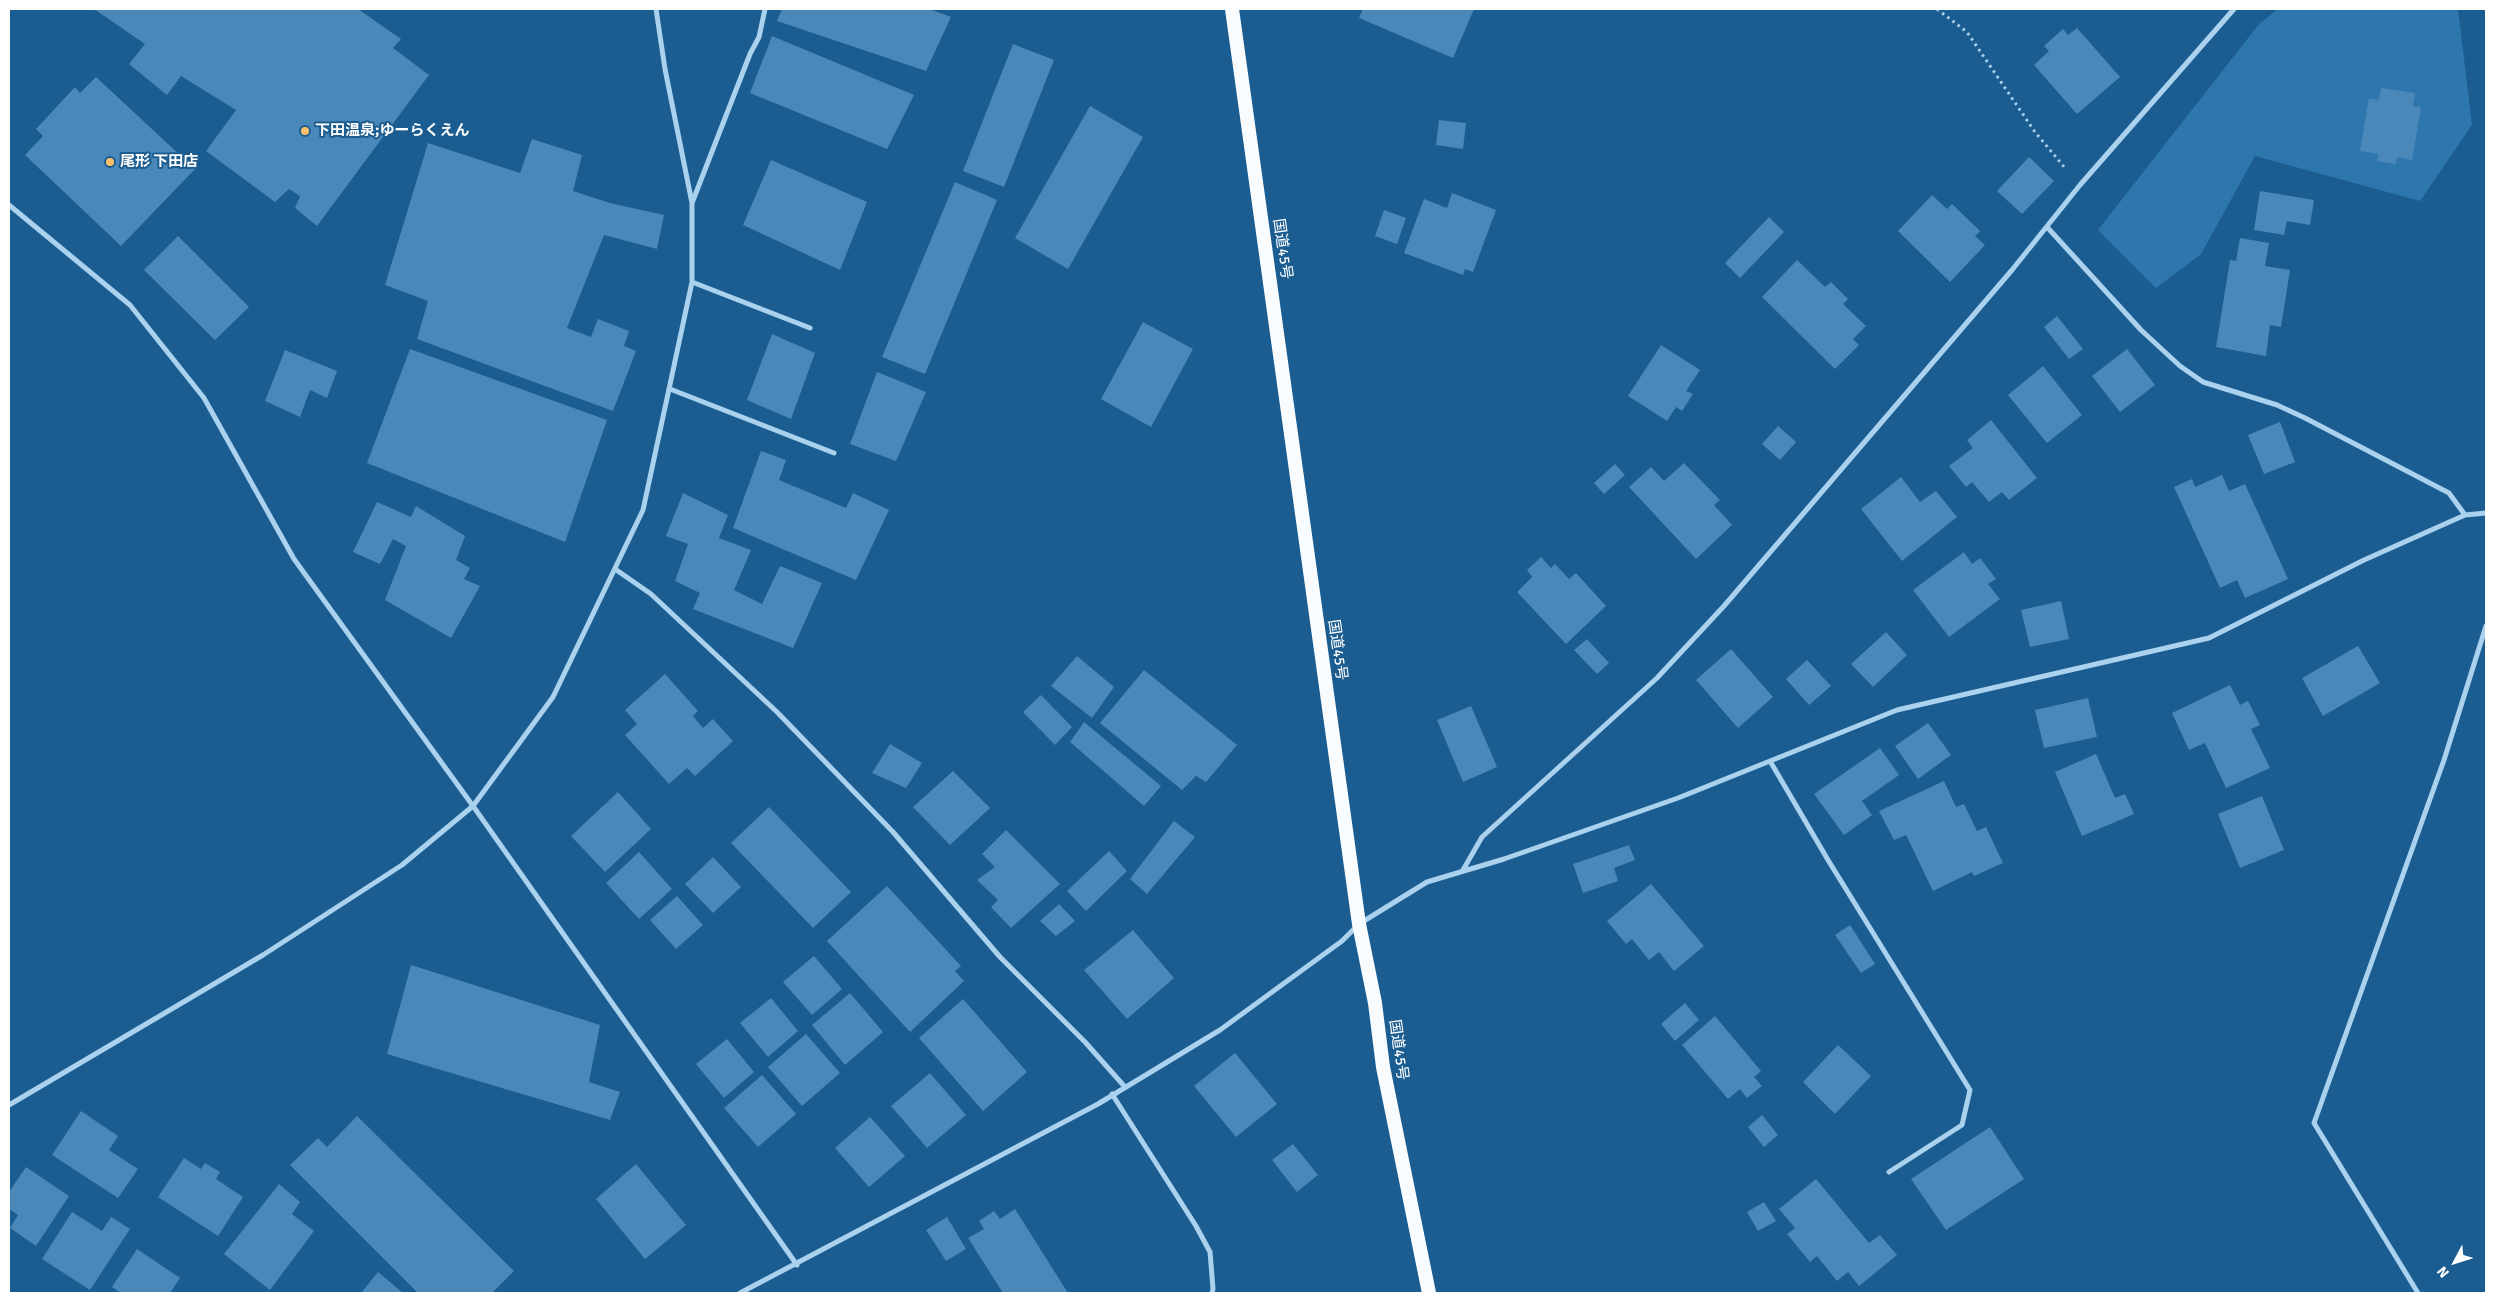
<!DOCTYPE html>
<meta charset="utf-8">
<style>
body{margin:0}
#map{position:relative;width:2495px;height:1302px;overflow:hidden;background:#1b5d90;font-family:Signika,sans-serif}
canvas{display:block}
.frame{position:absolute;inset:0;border:10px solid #fff;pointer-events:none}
.north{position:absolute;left:2430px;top:1237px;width:50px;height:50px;-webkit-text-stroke:4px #1b5d90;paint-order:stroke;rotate:230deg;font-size:14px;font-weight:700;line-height:20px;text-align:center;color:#fff}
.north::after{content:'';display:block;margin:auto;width:18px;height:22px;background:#fff;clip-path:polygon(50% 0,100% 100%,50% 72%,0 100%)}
</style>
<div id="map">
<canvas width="2495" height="1302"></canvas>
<div class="frame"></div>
<div class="north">N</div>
</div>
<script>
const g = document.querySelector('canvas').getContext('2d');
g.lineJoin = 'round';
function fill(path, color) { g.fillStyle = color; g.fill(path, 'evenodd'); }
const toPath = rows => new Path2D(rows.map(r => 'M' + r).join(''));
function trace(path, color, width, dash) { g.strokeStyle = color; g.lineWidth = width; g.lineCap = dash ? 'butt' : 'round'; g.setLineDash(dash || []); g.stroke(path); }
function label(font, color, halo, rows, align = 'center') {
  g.font = font + ' Signika,"Noto Sans JP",sans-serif'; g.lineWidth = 4; g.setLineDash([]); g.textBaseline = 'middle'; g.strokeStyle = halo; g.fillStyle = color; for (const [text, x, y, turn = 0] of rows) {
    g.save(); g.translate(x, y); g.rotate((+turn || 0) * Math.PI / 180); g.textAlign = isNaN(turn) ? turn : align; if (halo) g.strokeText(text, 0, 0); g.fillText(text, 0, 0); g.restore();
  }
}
fill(toPath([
 [2278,9,2458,9,2472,125,2420,201,2255,156,2201,254,2156,288,2098,230,2259,24]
]), '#2e77ae');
fill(toPath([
 [94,9,358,9,401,39,393,48,429,75,317,226,295,208,300,196,289,189,275,202,206,151,236,110,181,76,167,95,129,64,145,44],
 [782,9,929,9,951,17,926,71,777,21],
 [1363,9,1474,9,1453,58,1359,18],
 [2077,28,2120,77,2077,114,2034,65,2049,51,2044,46,2063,29,2068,35],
 [772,36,914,95,887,149,750,93],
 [1013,44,1054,60,1004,187,963,171],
 [96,77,195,169,121,246,25,155,43,136,36,129,75,87,80,93],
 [2381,88,2415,93,2413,106,2421,107,2412,160,2397,157,2396,164,2377,161,2378,154,2360,151,2369,98,2379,100],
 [1090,106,1143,137,1068,269,1015,238],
 [1439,120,1466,123,1463,149,1436,145],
 [532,139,582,155,573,191,610,203,664,215,657,249,604,235,567,328,591,337,598,319,629,331,624,346,636,351,613,411,417,339,428,301,385,285,428,143,520,173],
 [2029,157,2054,181,2022,214,1997,191],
 [771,160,867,202,840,270,743,225],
 [955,182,997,200,925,374,882,357],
 [2260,191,2314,200,2310,225,2287,221,2284,235,2254,230],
 [1452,193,1496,210,1473,272,1465,269,1463,275,1404,253,1424,199,1447,208],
 [1932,195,1947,209,1952,204,1980,231,1975,236,1985,245,1950,282,1898,231],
 [1384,210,1406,218,1397,244,1375,236],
 [1769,217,1784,232,1740,278,1725,263],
 [178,236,249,307,215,340,144,270],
 [2240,238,2269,243,2265,266,2290,270,2281,327,2270,325,2266,356,2216,347,2230,260,2236,261],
 [1797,260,1825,287,1831,282,1848,299,1843,304,1866,326,1853,339,1859,345,1835,369,1762,297],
 [2057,316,2083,349,2069,359,2044,327],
 [1143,322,1193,349,1151,427,1101,399],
 [772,334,815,353,791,419,747,400],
 [1661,345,1700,370,1686,391,1693,394,1682,411,1676,407,1667,421,1628,396],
 [410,349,607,420,565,542,367,463],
 [2127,349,2155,385,2120,412,2092,376],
 [285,350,337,371,327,398,310,390,300,417,265,401],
 [2043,366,2082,415,2047,443,2008,395],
 [877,372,926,392,896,461,850,444],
 [1991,420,2037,478,2009,500,2002,492,1989,502,1972,482,1966,487,1949,466,1973,448,1967,440],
 [2280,422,2295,462,2264,474,2248,435],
 [1778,426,1796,442,1780,460,1762,444],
 [761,451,786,460,779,480,846,508,853,493,889,510,856,580,733,528],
 [1684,463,1720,500,1714,505,1732,525,1696,559,1629,487,1651,467,1664,481],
 [1615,464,1625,475,1604,494,1594,483],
 [2222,475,2229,491,2245,484,2288,579,2245,598,2237,580,2220,588,2174,487,2192,479,2195,487],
 [1901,477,1920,502,1936,491,1957,517,1902,561,1861,509],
 [683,493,728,515,719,538,751,550,734,590,762,604,780,566,822,583,793,648,693,609,700,593,675,581,688,544,666,536],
 [377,502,411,517,416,506,465,536,456,560,470,568,464,579,480,586,451,638,385,600,406,546,393,539,380,564,353,552],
 [1964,552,1972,564,1980,558,1996,579,1988,584,2000,599,1949,637,1913,590],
 [1541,557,1551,568,1555,564,1569,579,1576,573,1606,606,1566,644,1517,592,1532,577,1527,570],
 [2061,601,2069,639,2030,647,2021,610],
 [1886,632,1907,655,1873,687,1851,664],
 [1587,639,1609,663,1597,674,1574,650],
 [2358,646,2380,683,2323,716,2302,678],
 [1731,649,1773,697,1738,728,1696,680],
 [1077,656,1114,687,1092,718,1051,686],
 [1807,660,1831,686,1809,705,1786,679],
 [1144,670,1237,745,1206,782,1196,776,1182,790,1100,723],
 [665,674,698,711,693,716,703,728,713,719,733,741,695,776,687,768,669,784,625,735,637,724,625,710],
 [2230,685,2240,705,2248,701,2260,725,2251,729,2270,768,2226,788,2205,743,2189,750,2172,713],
 [1041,695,1072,727,1055,745,1023,712],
 [2088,698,2097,737,2044,748,2035,710],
 [1471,706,1497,767,1463,782,1437,720],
 [1084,722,1161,786,1144,806,1070,742],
 [1928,723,1951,755,1918,779,1895,746],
 [890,744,922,763,906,788,872,773],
 [1880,748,1899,775,1862,801,1872,815,1844,835,1814,794],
 [2096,754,2115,798,2125,794,2134,814,2082,836,2055,772],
 [953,771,990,808,950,845,913,807],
 [1944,781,1956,807,1964,804,1977,831,1986,827,2003,863,1974,876,1972,872,1933,891,1906,835,1894,840,1879,811],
 [618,792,651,829,605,872,571,836],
 [2262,796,2284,850,2240,868,2218,814],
 [769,807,851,892,813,928,731,843],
 [1174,821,1195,837,1147,894,1130,879],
 [1006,830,1060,884,1011,928,991,907,998,900,977,880,995,867,982,854],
 [1629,845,1635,860,1614,868,1618,881,1583,893,1573,864],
 [1109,851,1127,871,1086,911,1067,891],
 [639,852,672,889,639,919,606,883],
 [713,857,741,887,713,913,685,884],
 [1651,884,1704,946,1674,971,1659,952,1649,960,1632,939,1626,944,1607,921],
 [887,886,961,966,955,971,964,981,910,1032,827,941],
 [677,896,703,925,676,949,650,920],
 [1059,904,1075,921,1056,936,1040,921],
 [1850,925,1875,964,1861,973,1835,935],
 [1133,930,1174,978,1127,1019,1084,970],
 [814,956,842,989,812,1015,783,982],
 [411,965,600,1025,589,1082,620,1092,610,1120,387,1054],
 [850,993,883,1032,845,1065,812,1025],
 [771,998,798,1031,768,1057,740,1023],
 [963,999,1027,1072,983,1111,919,1038],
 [1685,1003,1699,1020,1675,1041,1661,1024],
 [1715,1016,1761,1071,1754,1077,1762,1086,1747,1098,1740,1089,1728,1099,1682,1045],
 [806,1034,840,1073,802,1106,768,1067],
 [727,1039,754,1072,724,1098,696,1064],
 [1838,1045,1871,1076,1835,1114,1803,1082],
 [1235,1053,1277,1104,1236,1137,1194,1086],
 [930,1073,966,1115,927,1148,891,1106],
 [762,1075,796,1114,758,1147,724,1108],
 [81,1111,118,1136,109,1150,138,1169,118,1198,52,1155],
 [1762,1115,1778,1135,1764,1147,1748,1127],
 [357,1116,514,1271,492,1293,418,1293,290,1165,318,1138,327,1147],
 [870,1117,905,1156,869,1187,835,1148],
 [1990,1127,2024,1179,1946,1230,1911,1179],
 [1293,1144,1318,1175,1297,1192,1272,1160],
 [184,1158,201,1169,205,1163,220,1172,216,1179,243,1197,218,1236,158,1197],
 [636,1164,686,1225,645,1259,596,1199],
 [26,1167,69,1196,36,1246,10,1228,18,1215,9,1209,9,1192],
 [1816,1179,1869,1243,1880,1235,1897,1255,1859,1286,1848,1272,1837,1281,1817,1256,1810,1262,1787,1234,1795,1228,1779,1209],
 [279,1184,300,1202,292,1214,314,1231,270,1290,224,1254],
 [1764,1202,1776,1221,1758,1231,1747,1212],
 [1015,1209,1068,1293,1003,1293,968,1238,984,1229,979,1221,994,1211,1000,1219],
 [72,1212,102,1231,111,1217,130,1229,90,1290,42,1259],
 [947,1217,966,1249,946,1261,926,1230],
 [137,1249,180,1278,170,1293,121,1293,112,1287],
 [378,1272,403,1293,361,1293]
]), '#4988b9');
trace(toPath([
 [1937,9,1967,32,2035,132,2065,168]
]), '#aad1ee', 3, [2.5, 4]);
trace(toPath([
 [692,203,750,54,759,37,765,9],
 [9,205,130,305,204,398,294,559,473,806,797,1265],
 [2047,227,2141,330,2180,366,2203,382,2277,405,2305,418,2449,493,2465,515],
 [692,282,810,328],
 [670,389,834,453],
 [615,569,651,594,777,712,893,832,1000,957,1085,1042,1125,1087],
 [1770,761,1828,860,1970,1090,1962,1125,1889,1172],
 [1463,870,1482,837,1657,678,1724,606,2012,270,2080,185,2234,9],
 [1112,1094,1196,1226,1210,1252,1213,1289,1212,1293],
 [9,1105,263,955,402,865,473,806,553,697,643,510,692,282,692,203,665,69,656,9],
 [740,1293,1098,1104,1220,1030,1342,941,1359,924,1427,882,1504,859,1678,798,1897,710,2209,638,2364,560,2465,515,2486,513],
 [2418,1293,2314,1123,2444,760,2486,626]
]), '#aad1ee', 5);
trace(toPath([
 [1232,9,1359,924,1375,1003,1383,1067,1429,1293]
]), '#f8fcff', 14);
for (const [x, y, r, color] of [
 [305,131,5,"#ffc168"],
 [110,162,5,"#ffc168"]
]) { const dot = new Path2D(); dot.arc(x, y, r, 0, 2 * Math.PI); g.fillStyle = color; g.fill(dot); trace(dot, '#1b5d90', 2); }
label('bold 15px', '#fff', '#1b5d90', [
 ["下田温泉;ゆーらくえん",315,131],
 ["尾形 下田店",120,162]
], 'left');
label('15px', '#fff', '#1b5d90', [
 ["国道45号",1282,249,82],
 ["国道45号",1337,650,82],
 ["国道45号",1398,1050,82]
]);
</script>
